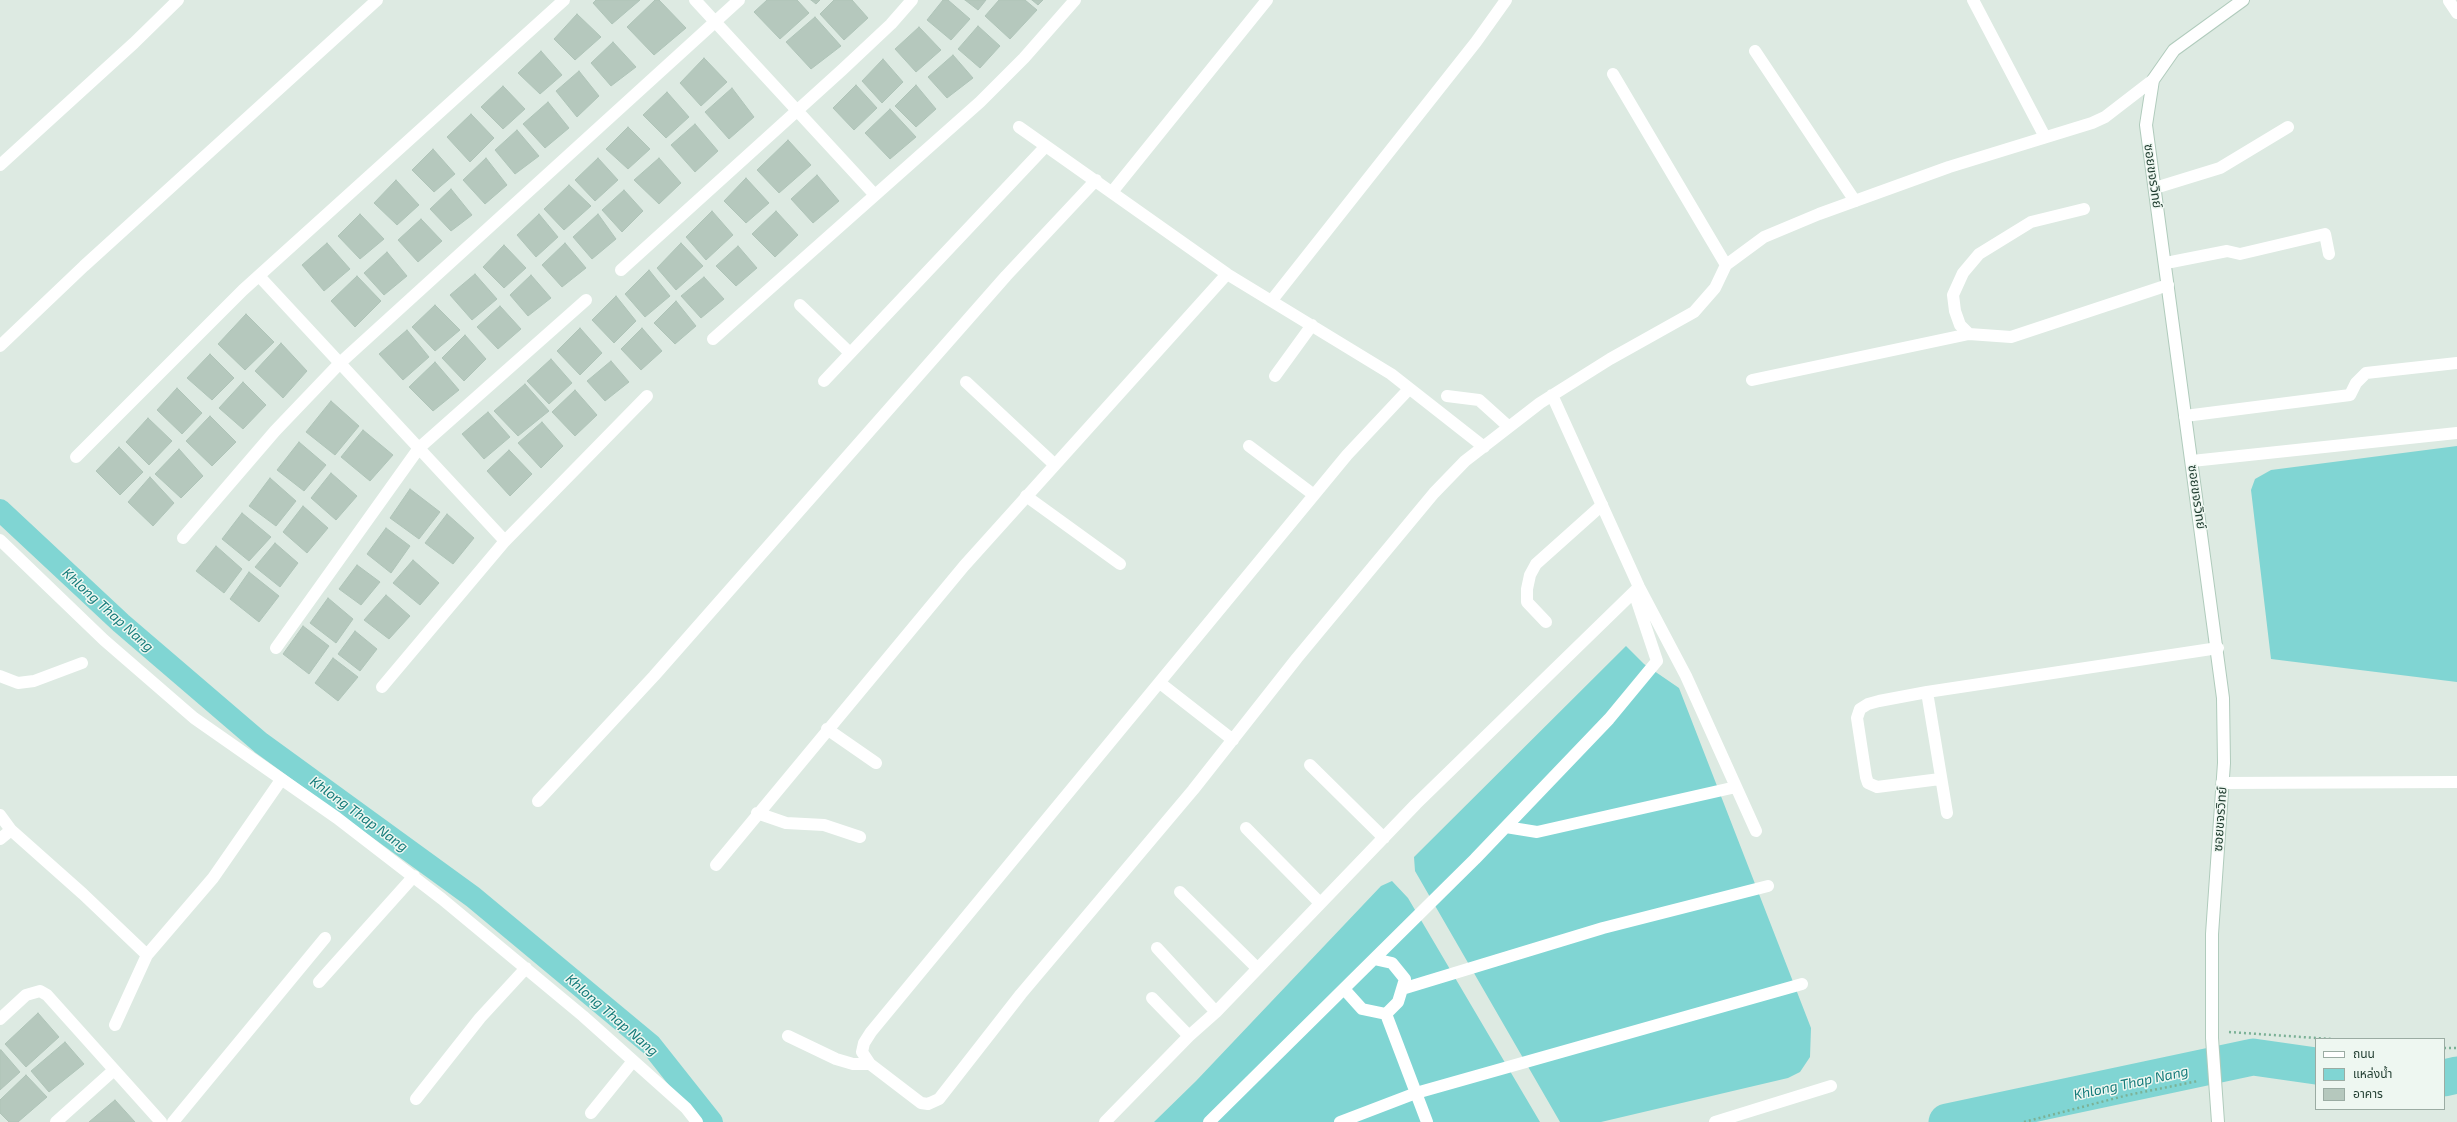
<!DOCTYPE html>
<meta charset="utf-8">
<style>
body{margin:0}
#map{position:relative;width:2457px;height:1122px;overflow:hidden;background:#ddeae2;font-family:"Exo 2","Noto Sans Thai",sans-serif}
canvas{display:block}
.legend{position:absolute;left:2315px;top:1038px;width:130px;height:72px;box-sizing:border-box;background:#eef7f1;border:1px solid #9baca3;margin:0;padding:5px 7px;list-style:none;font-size:12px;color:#1e3b2e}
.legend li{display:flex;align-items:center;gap:8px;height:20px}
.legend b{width:20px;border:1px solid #9baca3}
</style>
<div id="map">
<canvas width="2457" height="1122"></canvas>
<ul class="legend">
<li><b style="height:5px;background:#fff"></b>ถนน</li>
<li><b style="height:11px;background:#80d5d3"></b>แหล่งน้ำ</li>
<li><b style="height:11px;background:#b5c8bd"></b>อาคาร</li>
</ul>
</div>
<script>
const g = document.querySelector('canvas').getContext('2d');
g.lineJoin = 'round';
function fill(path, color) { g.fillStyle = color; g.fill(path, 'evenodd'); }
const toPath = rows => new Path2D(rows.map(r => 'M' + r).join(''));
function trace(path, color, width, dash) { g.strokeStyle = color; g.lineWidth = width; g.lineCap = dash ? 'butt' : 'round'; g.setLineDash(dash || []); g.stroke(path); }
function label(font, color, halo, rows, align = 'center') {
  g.font = font + ' "Exo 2","Noto Sans Thai",sans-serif'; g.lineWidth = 3; g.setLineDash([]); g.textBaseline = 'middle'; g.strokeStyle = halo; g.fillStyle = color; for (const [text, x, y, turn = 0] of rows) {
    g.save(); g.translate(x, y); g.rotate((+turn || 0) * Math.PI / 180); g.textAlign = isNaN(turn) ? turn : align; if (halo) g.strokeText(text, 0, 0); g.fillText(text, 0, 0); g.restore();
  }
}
fill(toPath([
 [2457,446,2457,682,2271,659,2251,490,2255,479,2271,470],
 [1626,646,1644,664,1679,688,1811,1028,1810,1057,1800,1072,1788,1078,1601,1122,1560,1122,1415,871,1414,857],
 [1392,881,1408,898,1540,1122,1154,1122,1196,1081,1381,886]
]), '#80d5d3');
trace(toPath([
 [0,510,121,623,261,743,473,897,651,1045,712,1122]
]), '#80d5d3', 22);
trace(toPath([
 [2444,1078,2457,1075],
 [1947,1122,2253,1057,2316,1066]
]), '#80d5d3', 37);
const building = toPath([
 [596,0,640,0,612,24,593,3,596,0],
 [655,0,659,0,686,28,654,55,627,27,655,0],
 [767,0,797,0,809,13,780,39,754,12,767,0],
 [811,0,820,0,816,4,811,0],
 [834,0,852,0,868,18,844,40,820,14,834,0],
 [943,0,948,0,970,19,951,40,927,20,943,0],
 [965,0,986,0,978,10,965,0],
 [999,0,1025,0,1037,10,1010,39,985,16,999,0],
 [1032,0,1043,0,1038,5,1032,0],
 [577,14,601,37,575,60,554,39,577,14],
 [815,17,841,46,811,69,786,42,815,17],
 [978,26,1000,46,980,68,958,49,978,26],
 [919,27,941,50,916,72,895,49,919,27],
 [613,42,636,67,611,86,591,63,613,42],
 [541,51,562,75,540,94,518,73,541,51],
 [953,55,973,78,947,98,928,77,953,55],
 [704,58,727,82,701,106,680,83,704,58],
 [883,59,903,82,882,103,862,81,883,59],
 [579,71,599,96,577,117,556,91,579,71],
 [856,85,877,108,854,130,833,108,856,85],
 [916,85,936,109,916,127,895,106,916,85],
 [503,86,525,109,503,129,481,107,503,86],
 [732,88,754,117,729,139,705,112,732,88],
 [667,92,689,117,666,138,643,115,667,92],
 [548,102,569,128,545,148,523,124,548,102],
 [890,109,916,137,890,159,865,133,890,109],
 [471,114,494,138,470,162,447,137,471,114],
 [695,124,718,151,695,172,671,145,695,124],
 [628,127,650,149,628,169,606,149,628,127],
 [517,130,539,156,515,174,495,150,517,130],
 [788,140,811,165,779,193,757,170,788,140],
 [433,149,455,174,434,192,412,170,433,149],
 [486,158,507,185,485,204,463,180,486,158],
 [598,158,618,180,595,201,575,180,598,158],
 [659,158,681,183,659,204,634,180,659,158],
 [817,175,839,201,813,223,791,199,817,175],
 [746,178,769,203,746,223,724,201,746,178],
 [396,180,419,205,397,225,374,203,396,180],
 [569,185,591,206,564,230,544,209,569,185],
 [451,189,472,215,451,231,430,209,451,189],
 [624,190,643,211,622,232,602,210,624,190],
 [712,211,733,235,706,260,686,237,712,211],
 [776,211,798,235,775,257,752,234,776,211],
 [360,214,384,239,360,259,338,236,360,214],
 [539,214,558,237,536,257,517,235,539,214],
 [598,214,616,239,592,259,573,237,598,214],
 [421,219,442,241,418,262,398,240,421,219],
 [327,243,350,269,324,291,302,265,327,243],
 [565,243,586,268,562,287,542,265,565,243],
 [681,243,703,266,676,290,657,268,681,243],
 [504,245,526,268,504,288,483,267,504,245],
 [738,246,757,268,736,286,716,266,738,246],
 [387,252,407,276,384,295,364,273,387,252],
 [649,270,670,296,645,317,625,294,649,270],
 [475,274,497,299,472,320,450,295,475,274],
 [531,275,551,298,528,316,510,295,531,275],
 [357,276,381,301,355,327,331,301,357,276],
 [704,277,724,299,701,318,681,296,704,277],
 [616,296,636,321,614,343,592,320,616,296],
 [676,301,696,326,675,344,654,323,676,301],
 [435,305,460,330,435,351,412,327,435,305],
 [500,306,521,329,498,349,477,327,500,306],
 [246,314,274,342,245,370,218,344,246,314],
 [580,328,602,353,580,375,557,351,580,328],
 [642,328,662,351,641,370,621,349,642,328],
 [407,330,429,357,403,380,379,354,407,330],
 [465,335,486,359,464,381,442,358,465,335],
 [281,343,307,371,283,398,255,371,281,343],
 [210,354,234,378,212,400,187,378,210,354],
 [551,359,572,383,549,404,527,381,551,359],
 [611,361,629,382,605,401,587,381,611,361],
 [435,362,459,390,433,411,409,387,435,362],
 [243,382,266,405,243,429,219,408,243,382],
 [525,384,549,411,518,436,494,411,525,384],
 [177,388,202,413,182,434,157,410,177,388],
 [575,390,597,415,575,436,552,412,575,390],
 [331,401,359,426,335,455,306,432,331,401],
 [488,412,510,437,484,459,462,434,488,412],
 [210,416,236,442,212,466,186,441,210,416],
 [148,418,172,441,149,465,126,442,148,418],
 [542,422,563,446,541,468,518,443,542,422],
 [363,430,393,455,370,481,341,457,363,430],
 [299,442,326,465,304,491,277,470,299,442],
 [119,447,143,472,120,495,96,471,119,447],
 [179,449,203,476,181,498,155,474,179,449],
 [509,450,532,474,510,496,487,471,509,450],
 [331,473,357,496,336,520,311,498,331,473],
 [150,477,174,503,153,526,128,502,150,477],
 [270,478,296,501,276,526,249,506,270,478],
 [410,489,440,512,419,539,390,518,410,489],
 [303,506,328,528,307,553,283,532,303,506],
 [242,513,271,537,249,561,222,539,242,513],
 [447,514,474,538,453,564,425,543,447,514],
 [386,528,410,546,391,573,367,554,386,528],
 [275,543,298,563,280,587,255,567,275,543],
 [216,546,242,569,224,593,196,571,216,546],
 [413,560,439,583,420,605,393,583,413,560],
 [357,565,380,582,361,605,339,589,357,565],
 [249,572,279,596,259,622,230,599,249,572],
 [386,595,410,616,389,639,364,620,386,595],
 [328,598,353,619,336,643,310,623,328,598],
 [303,626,329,646,309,674,283,654,303,626],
 [355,631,377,649,360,671,338,654,355,631],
 [333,658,358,677,338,701,315,683,333,658],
 [38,1013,59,1037,26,1067,5,1044,38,1013],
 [65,1042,84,1064,49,1092,31,1071,65,1042],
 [1,1050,20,1072,0,1090,0,1050,1,1050],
 [26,1075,47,1097,18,1122,9,1122,0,1113,0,1100,26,1075],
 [115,1100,135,1122,89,1122,115,1100]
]);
fill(building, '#b5c8bd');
trace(building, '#afc4b8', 1);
const secondary = toPath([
 [2218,1122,2212,1038,2212,934,2224,763,2223,698,2146,125,2153,80,2174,50,2243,0]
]);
trace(secondary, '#b0cbbc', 14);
trace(toPath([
 [2229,1032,2331,1039],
 [2444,1048,2457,1048],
 [2024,1122,2128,1095,2198,1081]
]), '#7bb196', 2.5, [2, 3]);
trace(toPath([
 [1973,0,2045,137],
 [2449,1,2457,13],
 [1755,51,1855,201],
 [2155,188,2220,168,2288,127],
 [1112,192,1267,0],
 [2166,263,2227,251,2240,254,2325,234,2329,254],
 [1272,300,1476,42,1506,0],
 [1969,334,1960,325,1955,311,1953,295,1963,273,1979,254,2031,222,2084,209],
 [1752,380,1969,334,2011,337,2168,285],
 [2185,416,2350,395,2356,383,2366,373,2457,363],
 [1026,496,1120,564],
 [1546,622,1527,602,1527,589,1530,575,1536,564,1602,505],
 [1927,692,1879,701,1868,704,1860,709,1857,718,1866,777,1868,783,1877,787,1940,779],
 [1947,813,1927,692,2218,648]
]), '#fff', 12);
trace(toPath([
 [695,0,874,194],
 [1613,74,1726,265],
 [1019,127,1227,274,1391,374,1484,447],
 [0,165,134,43,178,0],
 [621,270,842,70,891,24,912,0],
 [259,276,505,541],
 [800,305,850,353],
 [713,339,980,102,1024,58,1075,0],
 [0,346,84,266,377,0],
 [1275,376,1312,325],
 [824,381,1046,146],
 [966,382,1055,465],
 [1409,389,1347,455,871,1032,864,1043,862,1052,870,1064,921,1103,928,1104,939,1099,1021,994,1193,790,1297,658,1434,493,1465,461,1540,403,1610,359,1694,312,1715,288,1726,265,1764,237,1819,214,1949,167,2092,123,2105,117,2153,80],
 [1552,395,1639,587,1686,676,1756,831],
 [1447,396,1479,400,1509,427],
 [1249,446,1314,495],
 [76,457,243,290,564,0],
 [2192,461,2457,433],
 [183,538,275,431,340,363,739,0],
 [0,540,104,640,194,718,337,818,442,899,583,1016,686,1108,697,1122],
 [276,648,419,448,586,300],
 [0,676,18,683,34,681,82,663],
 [1160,683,1233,740],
 [382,687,505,541,647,396],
 [827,729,876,763],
 [1310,765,1384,838],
 [2222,783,2457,782],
 [538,801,654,676,1006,276,1096,180],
 [757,813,786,823,824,825,860,837],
 [0,815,11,830,83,894,147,955],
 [1506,827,1537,832,1736,787],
 [1246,828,1320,903],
 [0,839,11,830],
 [716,865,964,566,1227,274],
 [1180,892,1257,968],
 [1157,948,1216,1012],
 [1374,959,1392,963,1405,979,1398,1002,1386,1014],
 [319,982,414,876],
 [1344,989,1362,1009,1386,1014,1427,1122],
 [1402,989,1603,928,1768,886],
 [1152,998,1189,1036],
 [0,1019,26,995,40,991,47,995,161,1122],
 [115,1025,147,955,213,878,281,780],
 [788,1036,836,1059,853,1064,870,1064],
 [416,1099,480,1018,526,968],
 [591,1113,633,1061],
 [56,1122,114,1070],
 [173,1122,325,938],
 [1105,1122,1189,1036,1216,1012,1416,804,1639,587],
 [1209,1122,1475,859,1609,719,1657,661,1634,592],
 [1340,1122,1416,1093,1802,984],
 [1715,1122,1831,1086]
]), '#fff', 12);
trace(secondary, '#fff', 12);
label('13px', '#1e3b2e', '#eef7f1', [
 ["ซอยขจรวิทย์",2153,176,82],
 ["ซอยขจรวิทย์",2197,497,82],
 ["ซอยขจรวิทย์",2220,819,-86]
]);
label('italic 14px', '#147b7a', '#eef7f1', [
 ["Khlong Thap Nang",108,610,42],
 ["Khlong Thap Nang",359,814,36],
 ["Khlong Thap Nang",612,1015,41],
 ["Khlong Thap Nang",2131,1083,-12]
]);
</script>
